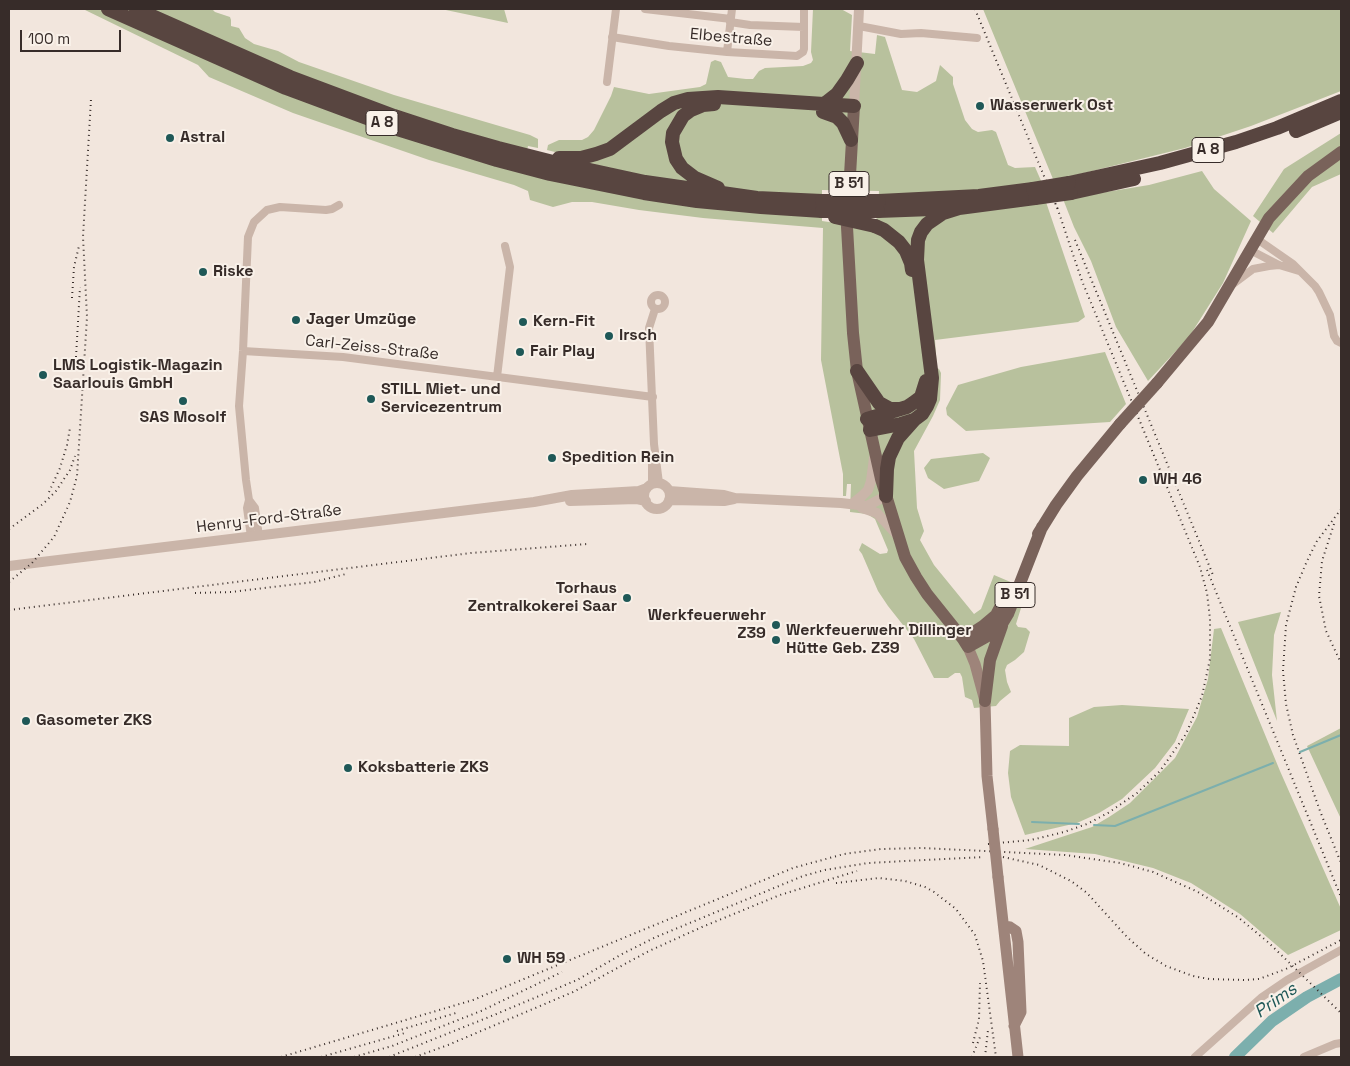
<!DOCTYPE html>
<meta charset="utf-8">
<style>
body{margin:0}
#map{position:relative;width:1350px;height:1066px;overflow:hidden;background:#f2e6dd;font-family:"Space Grotesk",sans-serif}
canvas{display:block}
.frame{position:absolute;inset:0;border:10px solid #372c29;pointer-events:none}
.scale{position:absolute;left:20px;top:30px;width:101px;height:22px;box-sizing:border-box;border:2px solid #372c29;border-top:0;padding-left:6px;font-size:15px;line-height:18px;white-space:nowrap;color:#372c29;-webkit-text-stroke:4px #f9f1e9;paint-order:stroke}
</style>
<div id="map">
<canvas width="1350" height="1066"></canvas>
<div class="frame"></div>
<div class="scale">100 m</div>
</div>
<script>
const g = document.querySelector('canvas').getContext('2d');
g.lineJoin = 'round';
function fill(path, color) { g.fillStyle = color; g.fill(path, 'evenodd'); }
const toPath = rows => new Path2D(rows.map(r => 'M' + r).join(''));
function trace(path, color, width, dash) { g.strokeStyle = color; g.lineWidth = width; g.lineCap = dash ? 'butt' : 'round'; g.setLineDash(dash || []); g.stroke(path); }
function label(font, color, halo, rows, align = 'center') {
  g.font = font + ' "Space Grotesk",sans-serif'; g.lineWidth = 4; g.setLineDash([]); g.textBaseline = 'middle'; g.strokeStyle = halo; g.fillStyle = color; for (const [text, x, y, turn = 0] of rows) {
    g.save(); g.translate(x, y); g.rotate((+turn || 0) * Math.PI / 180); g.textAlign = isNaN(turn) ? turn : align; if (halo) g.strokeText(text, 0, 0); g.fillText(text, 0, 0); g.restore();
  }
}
fill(toPath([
 [83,9,212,9,215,12,230,17,231,20,231,26,239,28,245,38,254,44,278,51,299,62,394,95,530,135,538,139,538,148,528,146,522,173,549,179,555,152,547,150,548,145,559,140,582,140,588,137,594,130,611,96,614,87,649,94,700,87,706,84,711,62,715,60,721,62,728,77,746,79,753,79,759,71,765,68,803,66,811,63,813,60,811,52,813,9,841,9,852,15,850,51,875,54,877,35,885,37,902,90,917,92,936,81,940,65,953,77,953,84,965,120,972,129,978,132,992,130,996,132,1008,165,1015,168,1035,167,1042,183,1046,202,1085,317,1078,322,935,340,937,368,939,369,941,373,940,400,933,416,914,451,917,508,924,531,920,540,934,565,974,614,981,609,994,575,1027,589,1016,624,1018,627,1026,628,1030,632,1024,652,1015,660,1007,665,1005,670,1007,682,1011,692,1000,701,996,706,974,708,972,700,965,697,962,677,960,673,955,673,948,678,934,678,914,639,888,606,878,591,862,554,859,550,862,543,880,554,887,553,888,550,875,519,867,514,850,512,851,484,847,484,846,496,843,496,843,474,821,360,823,228,703,218,639,210,592,202,572,202,553,207,530,200,528,191,514,185,429,160,293,113,209,77,198,65],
 [822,190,879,191,878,211,875,226,857,226,822,221],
 [441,9,504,9,508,23],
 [983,9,1341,9,1341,91,1251,126,1185,148,1068,177,1053,179],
 [1341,133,1341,174,1312,187,1273,233,1253,216,1284,169],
 [1202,171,1214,189,1251,221,1223,283,1189,337,1148,381,1116,327,1091,261,1074,227,1063,199,1149,185],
 [1105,352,1126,404,1110,422,966,431,947,415,946,408,958,385,1021,367],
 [983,453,990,458,979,481,944,489,928,478,924,468,931,459],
 [1281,612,1274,635,1272,675,1277,721,1238,622],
 [1221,628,1280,771,1341,909,1341,930,1288,955,1240,914,1191,883,1153,868,1095,854,1025,849,1092,827,1109,817,1130,803,1175,758,1197,717,1208,679,1214,629],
 [1122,705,1189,709,1175,742,1155,768,1122,799,1099,813,1077,823,1025,835,1011,797,1008,773,1010,751,1020,745,1069,746,1069,718,1094,707],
 [1341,728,1341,819,1307,746]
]), '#b8c19d');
trace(toPath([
 [1300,752,1341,735],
 [1032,822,1079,824],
 [1094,825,1115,826,1273,763]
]), '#7cafad', 2);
trace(toPath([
 [1235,1057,1272,1021,1307,997,1341,979]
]), '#7cafad', 12);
trace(toPath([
 [645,9,731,19],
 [730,22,750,25,804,27],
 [859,26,901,34,921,33,977,38],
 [612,37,669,46,727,52,797,56,803,52,804,49,804,9],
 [727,52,732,9],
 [607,82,616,9],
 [1257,239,1293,264,1315,286,1319,292,1330,315,1334,336,1337,341,1341,343],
 [1250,250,1279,265,1299,271],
 [1233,284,1253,269,1269,266,1279,265],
 '651 302a7 7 0 1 1 14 0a7 7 0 1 1-14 0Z',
 [655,309,649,328,654,444,659,483],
 [243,351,343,357,653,397],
 [497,377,510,267,505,246],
 [652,484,652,456],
 [249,500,247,508,251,537],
 [259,536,255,508,249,500,246,480,239,406,243,351,248,237,254,222,267,210,280,207,326,210,332,209,339,205],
 [1195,1057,1262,997,1287,980,1341,950],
 [1304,1057,1335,1044,1341,1043]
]), '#cab5a9', 8);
trace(toPath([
 [854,106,859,9],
 '644 496a13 13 0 1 1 26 0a13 13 0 1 1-26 0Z',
 [669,491,724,495,735,498,841,503,867,506,886,496],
 [669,500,724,501,734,499],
 [570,501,637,499,646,501],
 [852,504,862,496,868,490,871,481,874,458],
 [862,508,877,513,897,535],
 [9,566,534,502,572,495,639,491,647,488]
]), '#cab5a9', 10);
trace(toPath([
 [968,647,975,664,985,701,987,776,993,829],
 [998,877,1018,1057],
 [1004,926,1010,927,1016,931,1018,942,1021,1012,1014,1026]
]), '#9e847a', 11);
trace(toPath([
 [854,106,847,227,853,333,857,371,881,479,905,557,916,577,927,594,963,639,968,647,993,633,1002,624,1008,614,1042,527],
 [1157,383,1208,322,1269,218,1308,176,1341,152],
 [1038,534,1056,505,1077,476,1120,424],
 [963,639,983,626,996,615,1007,594],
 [985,701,990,660,1002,626]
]), '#79625a', 12);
trace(toPath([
 [108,9,286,88,391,127,497,160,550,174,644,193,697,201,761,207,822,211],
 [136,9,290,77,394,116,452,135,498,148,553,162,645,182,757,198,822,201],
 [714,104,703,105,691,110,683,116,673,133,672,142,676,159,682,168,695,178,718,188],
 [823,105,837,94,847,80,857,63],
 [823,112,837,117,843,123,851,140],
 [1296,131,1341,112],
 [559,158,581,158,596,154,610,149,661,111,674,103,688,99,718,97,854,106],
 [1069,183,1160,163,1236,142,1277,128,1341,101],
 [1071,193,1134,179],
 [879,201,979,196,1033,189],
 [878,211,959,208,1035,198],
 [875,226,884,230,899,242,906,251,911,263,912,270],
 [857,371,879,403,890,409,898,409],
 [867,419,907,407,913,403,921,397,926,381],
 [870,430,901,424,914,420,922,414,927,406,930,399,932,378,917,260,918,240,921,232,927,224,943,213,959,208],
 [886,496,887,469,889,457,898,438,914,420]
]), '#584540', 14);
trace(toPath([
 [975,9,1058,210],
 [1075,240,1213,575],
 [72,298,74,267,79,246],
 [76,357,80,287],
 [49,492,60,468,67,445,70,428],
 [1341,509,1317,541,1307,561,1296,587,1286,625,1283,671,1286,704,1293,735,1320,811,1341,863],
 [1334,524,1322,561,1319,596,1326,631,1341,663],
 [9,529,43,504,56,491,70,470,75,456],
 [1207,570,1341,897],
 [9,582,32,563,54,537,70,502,77,476,87,317,83,237,91,99],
 [195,593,231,592,314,582,346,574],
 [9,610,471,553,587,544],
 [988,844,1031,840,1064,832,1087,824,1108,813,1137,793,1160,771,1186,734,1202,696,1210,659,1210,619,1207,593,1200,567,1082,281,1056,204],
 [1003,857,1039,865,1071,881,1087,893,1127,937,1146,954,1166,966,1193,976,1209,979,1244,980,1259,979,1286,969,1341,940],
 [836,883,879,878,905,881,925,887,934,892,956,909,975,935,983,961,996,1057],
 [397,1031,459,1012],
 [973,1043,979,1019,980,983],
 [281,1057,473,1000,793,868,844,854,881,849,922,848,1065,855,1120,863,1153,872,1198,892,1239,918,1269,943,1341,1013],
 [321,1057,405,1033],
 [354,1057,392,1046,481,1011,562,972],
 [389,1057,494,1015,577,980,624,953,656,937,803,876,825,870,868,863,983,857],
 [415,1057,448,1045,573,992,649,951,702,927,780,895,857,871],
 [972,1057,980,1037],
 [985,1057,988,1030]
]), '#372c29', 2, [1, 4]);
trace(toPath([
 [993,829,998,877]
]), '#9e847a', 11);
trace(toPath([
 [1120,424,1157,383]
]), '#79625a', 12);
trace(toPath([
 [1033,189,1069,183],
 [1035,198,1071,193],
 [822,201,879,201],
 [822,211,878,211],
 [835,217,875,226]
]), '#584540', 14);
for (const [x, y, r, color] of [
 [980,106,5,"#1f5857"],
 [170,138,5,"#1f5857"],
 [203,272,5,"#1f5857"],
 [296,320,5,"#1f5857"],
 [523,322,5,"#1f5857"],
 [609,336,5,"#1f5857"],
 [520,352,5,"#1f5857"],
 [43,375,5,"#1f5857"],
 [371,399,5,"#1f5857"],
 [183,401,5,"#1f5857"],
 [552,458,5,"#1f5857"],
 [1143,480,5,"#1f5857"],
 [627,598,5,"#1f5857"],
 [776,625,5,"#1f5857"],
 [776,640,5,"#1f5857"],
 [26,721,5,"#1f5857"],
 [348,768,5,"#1f5857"],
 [507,959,5,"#1f5857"]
]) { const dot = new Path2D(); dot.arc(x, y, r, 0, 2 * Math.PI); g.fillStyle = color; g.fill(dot); trace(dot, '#f9f1e9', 2); }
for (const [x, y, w] of [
 [382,123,32],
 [1208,150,32],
 [849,184,40],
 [1015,595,40]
]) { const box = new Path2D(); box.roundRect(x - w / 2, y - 12.5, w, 25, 4); g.fillStyle = '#f9f1e9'; g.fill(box); trace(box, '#372c29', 1); }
label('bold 15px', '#372c29', null, [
 ["A 8",382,123],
 ["A 8",1208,150],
 ["B 51",849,184],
 ["B 51",1015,595]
]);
label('16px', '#372c29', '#f9f1e9', [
 ["Elbestraße",731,38,5],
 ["Carl-Zeiss-Straße",372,348,6],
 ["Henry-Ford-Straße",269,519,-7]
]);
label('bold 16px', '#372c29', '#f9f1e9', [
 ["Wasserwerk Ost",990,106],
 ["Astral",180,138],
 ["Riske",213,272],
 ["Jager Umzüge",306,320],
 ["Kern-Fit",533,322],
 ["Irsch",619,336],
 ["Fair Play",530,352],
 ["LMS Logistik-Magazin",53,366],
 ["Saarlouis GmbH",53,384],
 ["STILL Miet- und",381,390],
 ["Servicezentrum",381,408],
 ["SAS Mosolf",183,418,"center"],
 ["Spedition Rein",562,458],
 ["WH 46",1153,480],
 ["Torhaus",617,589,"right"],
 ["Zentralkokerei Saar",617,607,"right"],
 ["Werkfeuerwehr",766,616,"right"],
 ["Z39",766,634,"right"],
 ["Werkfeuerwehr Dillinger",786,631],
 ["Hütte Geb. Z39",786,649],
 ["Gasometer ZKS",36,721],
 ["Koksbatterie ZKS",358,768],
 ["WH 59",517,959]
], 'left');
label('italic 18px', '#1f5857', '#f9f1e9', [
 ["Prims",1276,1001,-35]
]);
</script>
